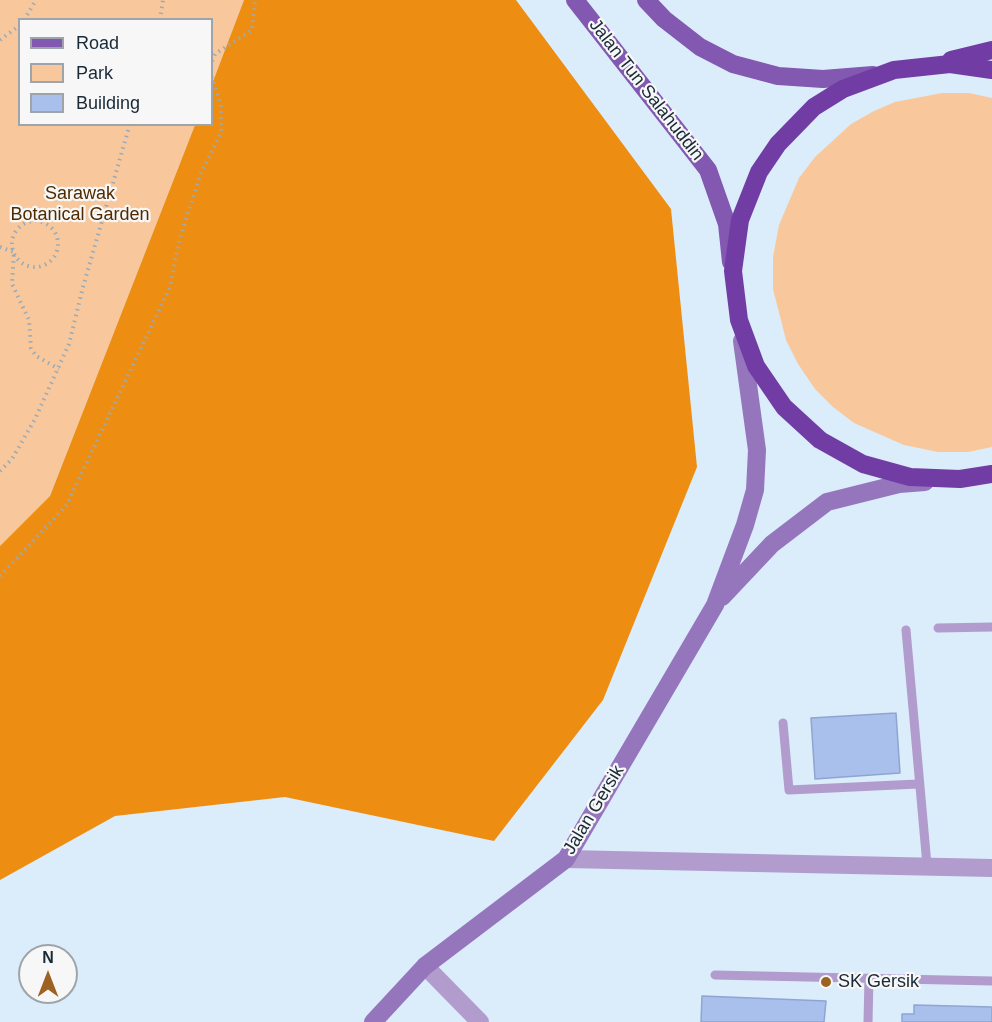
<!DOCTYPE html>
<style>
body{margin:0}
#map{position:relative;width:992px;height:1022px;overflow:hidden;background:#dbecfb;font-family:Helvetica,sans-serif}
canvas{display:block}
.legend{position:absolute;left:18px;top:18px;width:195px;height:108px;box-sizing:border-box;background:#f7f7f7;border:2px solid #9ea5aa;margin:0;padding:8px 10px;list-style:none;font-size:18px;color:#182937}
.legend li{display:flex;align-items:center;gap:12px;height:30px}
.legend b{width:30px;border:2px solid #9ea5aa}
.north{position:absolute;left:18px;top:944px;width:60px;height:60px;box-sizing:border-box;background:#f7f7f7;border:2px solid #9ea5aa;border-radius:50%;rotate:0deg;font-size:16px;font-weight:700;line-height:24px;text-align:center;color:#182937}
.north::after{content:'';display:block;margin:auto;width:21px;height:27px;background:#9d6222;clip-path:polygon(50% 0,100% 100%,50% 72%,0 100%)}
</style>
<div id="map">
<canvas width="992" height="1022"></canvas>
<ul class="legend">
<li><b style="height:8px;background:#8258b0"></b>Road</li>
<li><b style="height:16px;background:#f8c89c"></b>Park</li>
<li><b style="height:16px;background:#a9c0ed"></b>Building</li>
</ul>
<div class="north">N</div>
</div>
<script>
const g = document.querySelector('canvas').getContext('2d');
g.lineJoin = 'round';
function fill(path, color) { g.fillStyle = color; g.fill(path, 'evenodd'); }
const toPath = rows => new Path2D(rows.map(r => 'M' + r).join(''));
function trace(path, color, width, dash) { g.strokeStyle = color; g.lineWidth = width; g.lineCap = dash ? 'butt' : 'round'; g.setLineDash(dash || []); g.stroke(path); }
function label(font, color, halo, rows, align = 'center') {
  g.font = font + ' Helvetica,sans-serif'; g.lineWidth = 4.5; g.setLineDash([]); g.textBaseline = 'middle'; g.strokeStyle = halo; g.fillStyle = color; for (const [text, x, y, turn = 0] of rows) {
    g.save(); g.translate(x, y); g.rotate((+turn || 0) * Math.PI / 180); g.textAlign = isNaN(turn) ? turn : align; if (halo) g.strokeText(text, 0, 0); g.fillText(text, 0, 0); g.restore();
  }
}
fill(toPath([
 [0,0,244,0,212,84,212,20,20,20,20,124,195,125,50,496,0,546],
 [942,93,969,93,992,98,992,447,968,452,938,452,904,445,854,423,833,407,815,389,798,364,786,340,773,289,773,257,779,225,799,178,815,157,851,124,874,111,895,102]
]), '#f8c89c');
fill(toPath([
 [244,0,516,0,671,209,697,467,603,700,494,841,285,797,115,816,0,880,0,546,50,496,195,125,212,124,212,84]
]), '#ed8e12');
const building = toPath([
 [896,713,900,773,815,779,811,718,896,713],
 [702,996,826,1001,824,1022,701,1022,702,996],
 [914,1005,992,1007,992,1022,902,1022,902,1014,914,1014,914,1005]
]);
fill(building, '#a9c0ed');
trace(building, '#8fa5d1', 1.5);
trace(toPath([
 [24,20,36,0],
 [160,20,163,0],
 [0,40,20,25],
 [212,61,215,54,252,30,255,0],
 '12 244a23 23 0 1 1 46 0a23 23 0 1 1-46 0Z',
 [0,247,14,252,12,284,29,320,31,348,36,356,59,369],
 [0,471,12,459,35,419,69,344,83,287,130,124],
 [0,576,66,506,170,287,179,241,201,173,221,133,221,105,212,77]
]), '#99aab8', 4, [1.5, 4.5]);
trace(toPath([
 [938,628,992,627],
 [906,630,927,865],
 [783,723,789,790,918,784],
 [715,975,992,981],
 [868,1022,869,978]
]), '#b19ccd', 9);
trace(toPath([
 [566,859,992,868],
 [425,966,480,1022]
]), '#b19ccd', 18);
trace(toPath([
 [722,597,772,544,827,502,899,484,925,482],
 [373,1022,425,966,566,859,715,605,745,525,755,490,757,450,742,341]
]), '#9576bd', 18);
trace(toPath([
 [575,0,708,170,727,224,731,262],
 [646,0,664,19,700,47,733,64,778,76,823,79,873,75]
]), '#8258b0', 18);
trace(toPath([
 [951,60,992,50],
 [992,70,950,64,894,70,843,89,814,107,778,144,759,172,740,220,733,271,739,320,756,366,784,407,820,440,863,464,910,477,960,479,992,474]
]), '#713da5', 18);
for (const [x, y, r, color] of [
 [826,982,6,"#9d6222"]
]) { const dot = new Path2D(); dot.arc(x, y, r, 0, 2 * Math.PI); g.fillStyle = color; g.fill(dot); trace(dot, '#f7f7f7', 2); }
label('18px', '#182937', '#f7f7f7', [
 ["Jalan Tun Salahuddin",646,90,52],
 ["Jalan Gersik",594,810,-59]
]);
label('18px', '#502b00', '#f7f7f7', [
 ["Sarawak",80,194],
 ["Botanical Garden",80,215]
]);
label('18px', '#182937', '#f7f7f7', [
 ["SK Gersik",838,982]
], 'left');
</script>
